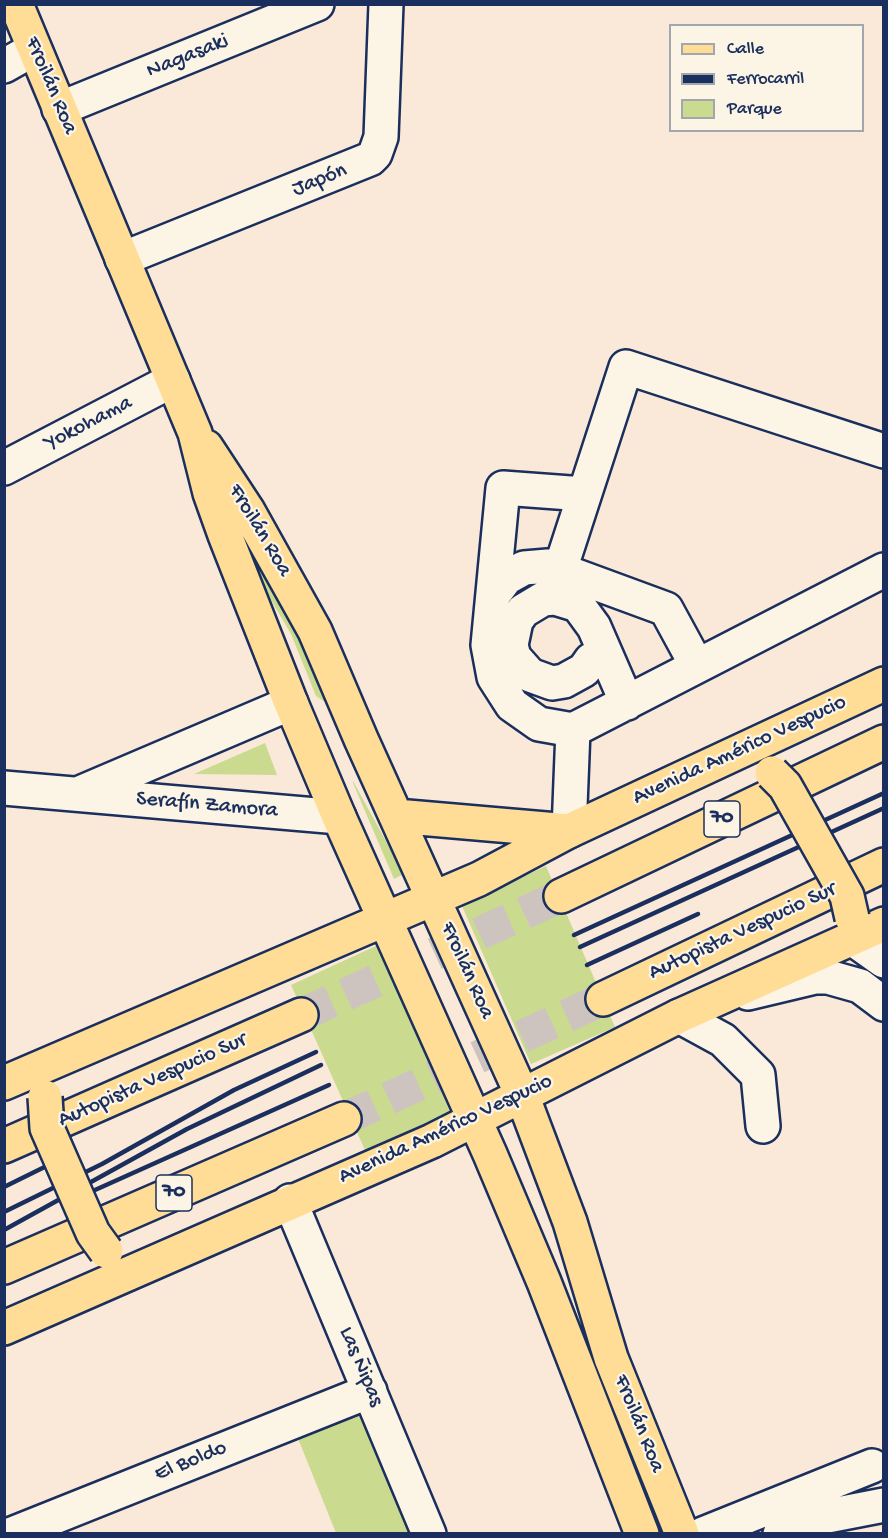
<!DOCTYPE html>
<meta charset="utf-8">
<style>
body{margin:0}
#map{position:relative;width:888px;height:1538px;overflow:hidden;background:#fae9d9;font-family:"Gochi Hand",sans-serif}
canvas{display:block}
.frame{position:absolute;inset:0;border:6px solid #1b2f5e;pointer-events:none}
.legend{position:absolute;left:669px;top:24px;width:195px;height:108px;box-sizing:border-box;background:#fcf5e5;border:2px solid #a2a6af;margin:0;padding:8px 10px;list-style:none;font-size:18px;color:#1b2f5e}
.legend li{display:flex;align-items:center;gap:12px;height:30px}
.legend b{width:30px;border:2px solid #a2a6af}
</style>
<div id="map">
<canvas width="888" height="1538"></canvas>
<div class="frame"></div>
<ul class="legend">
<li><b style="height:8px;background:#ffdd96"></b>Calle</li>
<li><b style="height:8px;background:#1b2f5e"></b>Ferrocarril</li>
<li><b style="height:16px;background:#cada8e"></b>Parque</li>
</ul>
</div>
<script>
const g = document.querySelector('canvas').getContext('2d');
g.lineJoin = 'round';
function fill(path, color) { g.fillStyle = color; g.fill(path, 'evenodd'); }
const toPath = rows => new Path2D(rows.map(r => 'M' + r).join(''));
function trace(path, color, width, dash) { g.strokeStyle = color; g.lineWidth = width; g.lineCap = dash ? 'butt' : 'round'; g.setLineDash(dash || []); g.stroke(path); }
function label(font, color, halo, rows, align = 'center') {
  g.font = font + ' "Gochi Hand",sans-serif'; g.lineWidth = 4.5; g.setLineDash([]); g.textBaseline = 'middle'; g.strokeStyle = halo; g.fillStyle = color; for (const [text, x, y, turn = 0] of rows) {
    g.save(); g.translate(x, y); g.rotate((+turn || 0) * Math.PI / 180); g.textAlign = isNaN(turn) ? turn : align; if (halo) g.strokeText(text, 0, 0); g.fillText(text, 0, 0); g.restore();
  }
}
fill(toPath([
 [209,467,253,537,334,708,316,696,291,634,251,566],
 [265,743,277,775,194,774],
 [353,781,404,874,394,879,353,783],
 [546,866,615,1027,531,1064,462,906],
 [378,945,450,1112,365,1150,291,985],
 [362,1405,419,1533,336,1533,295,1431]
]), '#cada8e');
trace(toPath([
 [301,1015,561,896],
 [344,1119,603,999]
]), '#cdc4c0', 33, [33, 16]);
const minor = toPath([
 [4,66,34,49],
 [59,109,317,4],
 [122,259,370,159,375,154,381,137,386,4],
 [4,468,173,380],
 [560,570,626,367,884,451],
 [494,594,506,578,524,568,548,566,560,570,666,609,697,666],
 [591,660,584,670,564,681,552,683,530,675,514,657,511,645,516,621,523,611,543,599,555,598,578,605,594,627,627,703],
 [573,730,539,724,512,705,494,677,488,645,503,488,584,494],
 [4,788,339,817],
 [80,793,291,703],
 [569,831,573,730,884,570],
 [853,939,884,961],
 [748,993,815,977,828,977,860,986,884,1004],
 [679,1016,723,1040,758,1075,763,1126],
 [290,1201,429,1534],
 [12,1534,370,1391],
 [703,1534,872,1466],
 [780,1534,817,1518,884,1505]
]);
const major = toPath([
 [16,4,195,433,210,493,225,535,291,703,339,817,490,1154,544,1282,642,1534],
 [206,447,248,511,315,631,361,739,522,1095,570,1222,611,1358,682,1534],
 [396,816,569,831],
 [4,1083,479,879,569,831,884,684],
 [4,1328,432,1141,679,1016,884,924]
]);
const highway = toPath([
 [561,896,884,742],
 [603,999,884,865],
 [4,1146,301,1015],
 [4,1267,344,1119]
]);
trace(minor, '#1b2f5e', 38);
trace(major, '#1b2f5e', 38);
trace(highway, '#1b2f5e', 38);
trace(minor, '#fcf5e5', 33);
trace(major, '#ffdd96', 33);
trace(highway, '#ffdd96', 33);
trace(toPath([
 [574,935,884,793],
 [580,947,884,808],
 [587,965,698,914],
 [4,1187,75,1152],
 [95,1190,329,1085],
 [4,1212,102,1164,234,1090,316,1052],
 [4,1230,187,1129,321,1065]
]), '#1b2f5e', 4.5);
const majorBridge = toPath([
 [772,773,785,786,847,896,852,918],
 [45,1097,47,1128,93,1233,106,1251]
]);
trace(majorBridge, '#1b2f5e', 38, []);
trace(majorBridge, '#ffdd96', 33);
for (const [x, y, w] of [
 [722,819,36],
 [174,1193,36]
]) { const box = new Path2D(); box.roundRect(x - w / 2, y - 18, w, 36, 4.5); g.fillStyle = '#fcf5e5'; g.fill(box); trace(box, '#1b2f5e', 1.5); }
label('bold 21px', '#1b2f5e', null, [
 ["70",722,819],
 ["70",174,1193]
]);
label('22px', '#1b2f5e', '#fcf5e5', [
 ["Nagasaki",188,57,-22],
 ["Froilán Roa",50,86,67],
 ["Japón",320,181,-22],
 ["Yokohama",89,424,-27],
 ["Froilán Roa",259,531,59],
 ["Avenida Américo Vespucio",740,751,-25],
 ["Serafín Zamora",207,806,5],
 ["Autopista Vespucio Sur",743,932,-25],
 ["Froilán Roa",466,971,66],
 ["Autopista Vespucio Sur",153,1081,-24],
 ["Avenida Américo Vespucio",446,1130,-25],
 ["Las Ñipas",360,1367,67],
 ["Froilán Roa",638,1424,68],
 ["El Boldo",191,1462,-22]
]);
</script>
